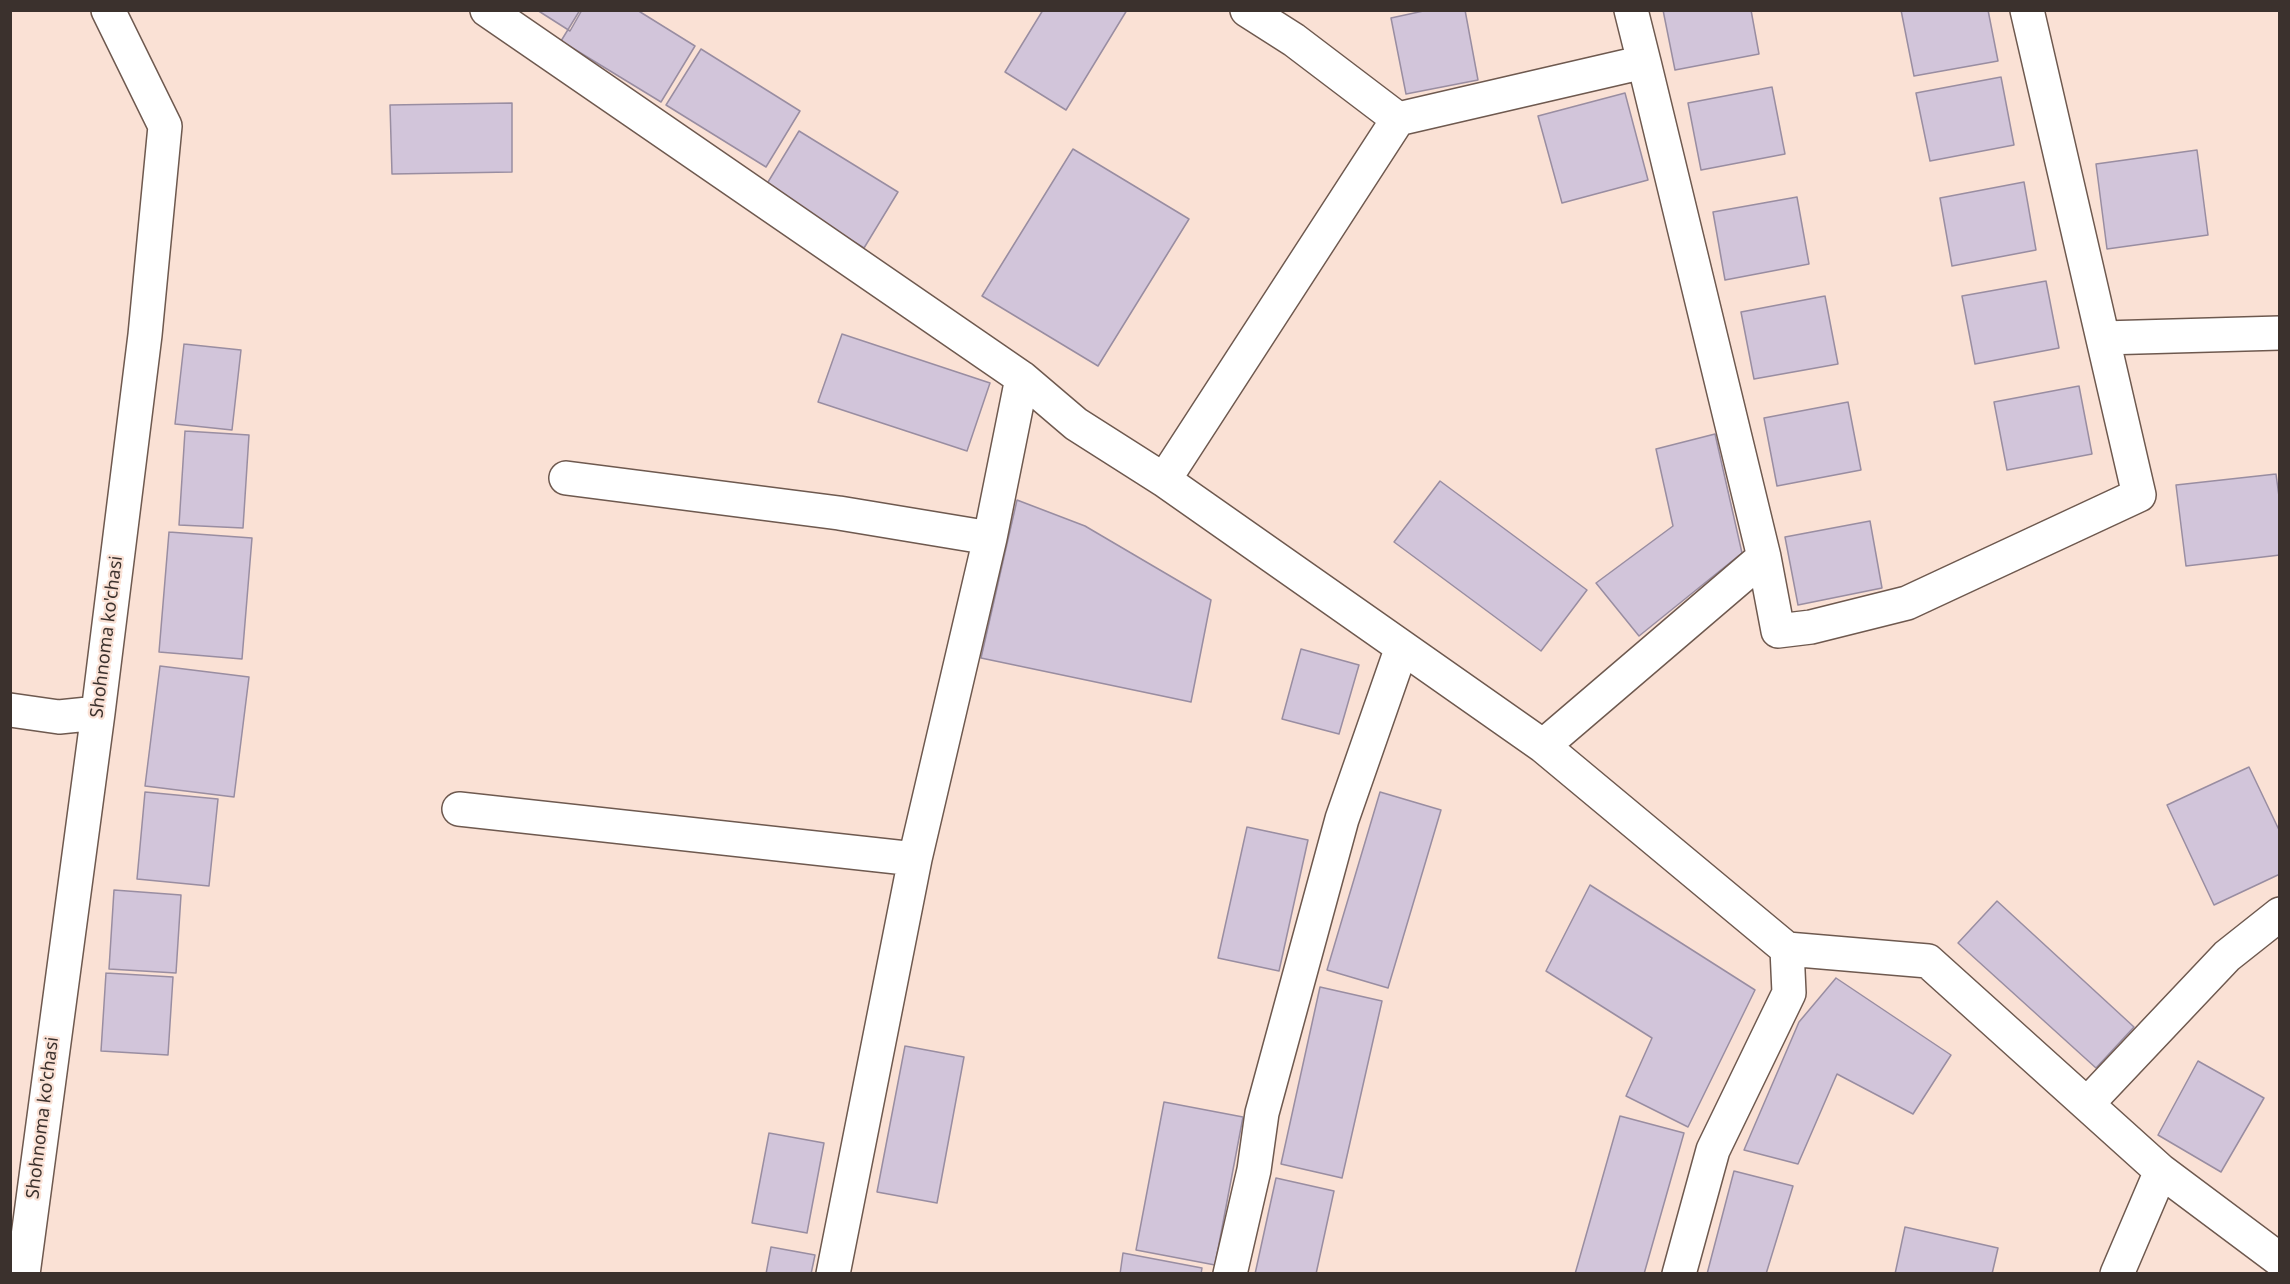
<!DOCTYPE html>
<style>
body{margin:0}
#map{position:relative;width:2290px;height:1284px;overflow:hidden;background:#fae1d5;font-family:"Noto Sans",sans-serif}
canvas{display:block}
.frame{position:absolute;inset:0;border:12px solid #3b312d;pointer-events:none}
</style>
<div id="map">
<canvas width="2290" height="1284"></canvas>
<div class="frame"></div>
</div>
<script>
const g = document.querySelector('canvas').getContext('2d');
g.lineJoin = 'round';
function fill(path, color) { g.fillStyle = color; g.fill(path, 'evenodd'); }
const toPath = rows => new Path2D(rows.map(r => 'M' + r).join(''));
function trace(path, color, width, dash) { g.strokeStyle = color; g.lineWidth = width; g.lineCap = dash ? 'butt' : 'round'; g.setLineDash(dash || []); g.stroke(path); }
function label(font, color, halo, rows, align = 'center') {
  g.font = font + ' "Noto Sans",sans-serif'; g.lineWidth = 4.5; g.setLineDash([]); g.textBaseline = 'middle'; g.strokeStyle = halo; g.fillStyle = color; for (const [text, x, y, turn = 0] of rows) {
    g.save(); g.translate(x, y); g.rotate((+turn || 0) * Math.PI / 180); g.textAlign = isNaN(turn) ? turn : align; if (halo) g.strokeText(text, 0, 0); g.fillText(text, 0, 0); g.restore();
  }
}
const building = toPath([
 [537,10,582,10,570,31,537,10],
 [580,10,637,10,695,46,661,102,561,41,580,10],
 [1043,10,1127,10,1066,110,1005,72,1043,10],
 [1428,10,1465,10,1478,80,1406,94,1391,18,1428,10],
 [1663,10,1751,10,1759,54,1675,70,1663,10],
 [1901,10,1988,10,1998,61,1914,76,1901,10],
 [701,49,800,111,766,167,666,105,701,49],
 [2001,77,2014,145,1930,161,1916,93,2001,77],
 [1772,87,1785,154,1701,170,1688,103,1772,87],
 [1625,93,1648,180,1562,203,1538,116,1625,93],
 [512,103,512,172,392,174,390,105,512,103],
 [799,131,898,192,864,248,765,187,799,131],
 [1073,149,1189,219,1098,366,982,296,1073,149],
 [2197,150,2208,235,2107,249,2096,164,2197,150],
 [2024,182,2036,250,1952,266,1940,198,2024,182],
 [1797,197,1809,264,1725,280,1713,212,1797,197],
 [2046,281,2059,348,1975,364,1962,296,2046,281],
 [1825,296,1838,364,1754,379,1741,312,1825,296],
 [842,334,990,383,967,451,818,402,842,334],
 [184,344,241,350,232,430,175,424,184,344],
 [2079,386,2092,454,2007,470,1994,402,2079,386],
 [1848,402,1861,470,1777,486,1764,418,1848,402],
 [185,431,249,435,243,528,179,525,185,431],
 [1715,434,1742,553,1639,636,1596,583,1673,526,1656,449,1715,434],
 [2276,474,2280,504,2280,555,2186,566,2176,485,2276,474],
 [1440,481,1587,590,1541,651,1394,542,1440,481],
 [1017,500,1085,526,1211,600,1191,702,981,658,1017,500],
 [1870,521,1882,588,1798,605,1785,537,1870,521],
 [169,532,252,538,242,659,159,652,169,532],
 [1301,649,1359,665,1339,734,1282,719,1301,649],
 [160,666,249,677,234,797,145,786,160,666],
 [2249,767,2280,832,2280,874,2214,905,2167,805,2249,767],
 [145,792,218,799,209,886,137,879,145,792],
 [1380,792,1441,810,1388,988,1327,970,1380,792],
 [1247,827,1308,840,1279,971,1218,958,1247,827],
 [1590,885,1755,990,1688,1127,1626,1096,1652,1038,1546,971,1590,885],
 [114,890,181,895,176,973,109,969,114,890],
 [1997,901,2134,1027,2096,1068,1958,943,1997,901],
 [106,973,173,977,168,1055,101,1051,106,973],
 [1836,978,1951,1055,1913,1114,1837,1074,1798,1164,1744,1150,1799,1022,1836,978],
 [1320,987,1382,1001,1342,1178,1281,1164,1320,987],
 [905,1046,964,1057,937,1203,877,1192,905,1046],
 [2198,1061,2264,1098,2221,1172,2158,1135,2198,1061],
 [1164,1102,1243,1117,1215,1265,1136,1250,1164,1102],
 [1620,1116,1684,1133,1644,1274,1575,1274,1620,1116],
 [769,1133,824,1143,807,1233,752,1223,769,1133],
 [1734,1171,1793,1186,1766,1274,1707,1274,1734,1171],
 [1276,1178,1334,1191,1316,1274,1255,1274,1276,1178],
 [1905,1227,1998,1248,1992,1274,1895,1274,1905,1227],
 [771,1247,815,1255,811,1274,766,1274,771,1247],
 [1123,1253,1202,1268,1201,1274,1120,1274,1123,1253]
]);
fill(building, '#d2c5da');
trace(building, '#998da1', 1.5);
const street = toPath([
 [487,10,1022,378,1076,424,1164,480,1543,746,1787,949,1928,961,2161,1171,2280,1260],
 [1247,10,1294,40,1398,119,1644,62,1764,557],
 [1631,10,1644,62],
 [2103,338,2280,333],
 [566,478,839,513,990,538],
 [1164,480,1398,119],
 [10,710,59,717,98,713],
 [1543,746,1764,557,1778,631,1811,627,1907,603,2139,495,2027,10],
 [459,809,915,859],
 [2087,1104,2227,956,2280,914],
 [23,1274,98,713,145,335,165,126,108,10],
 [833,1274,915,859,990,538,1022,378],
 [1230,1274,1254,1170,1262,1113,1342,819,1402,647],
 [1679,1274,1713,1150,1789,993,1787,949],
 [2117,1274,2161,1171]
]);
trace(street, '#6e594f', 36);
trace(street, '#fff', 33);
label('18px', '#3b312d', '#fae1d5', [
 ["Shohnoma ko'chasi",107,637,-83],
 ["Shohnoma ko'chasi",43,1118,-83]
]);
</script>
